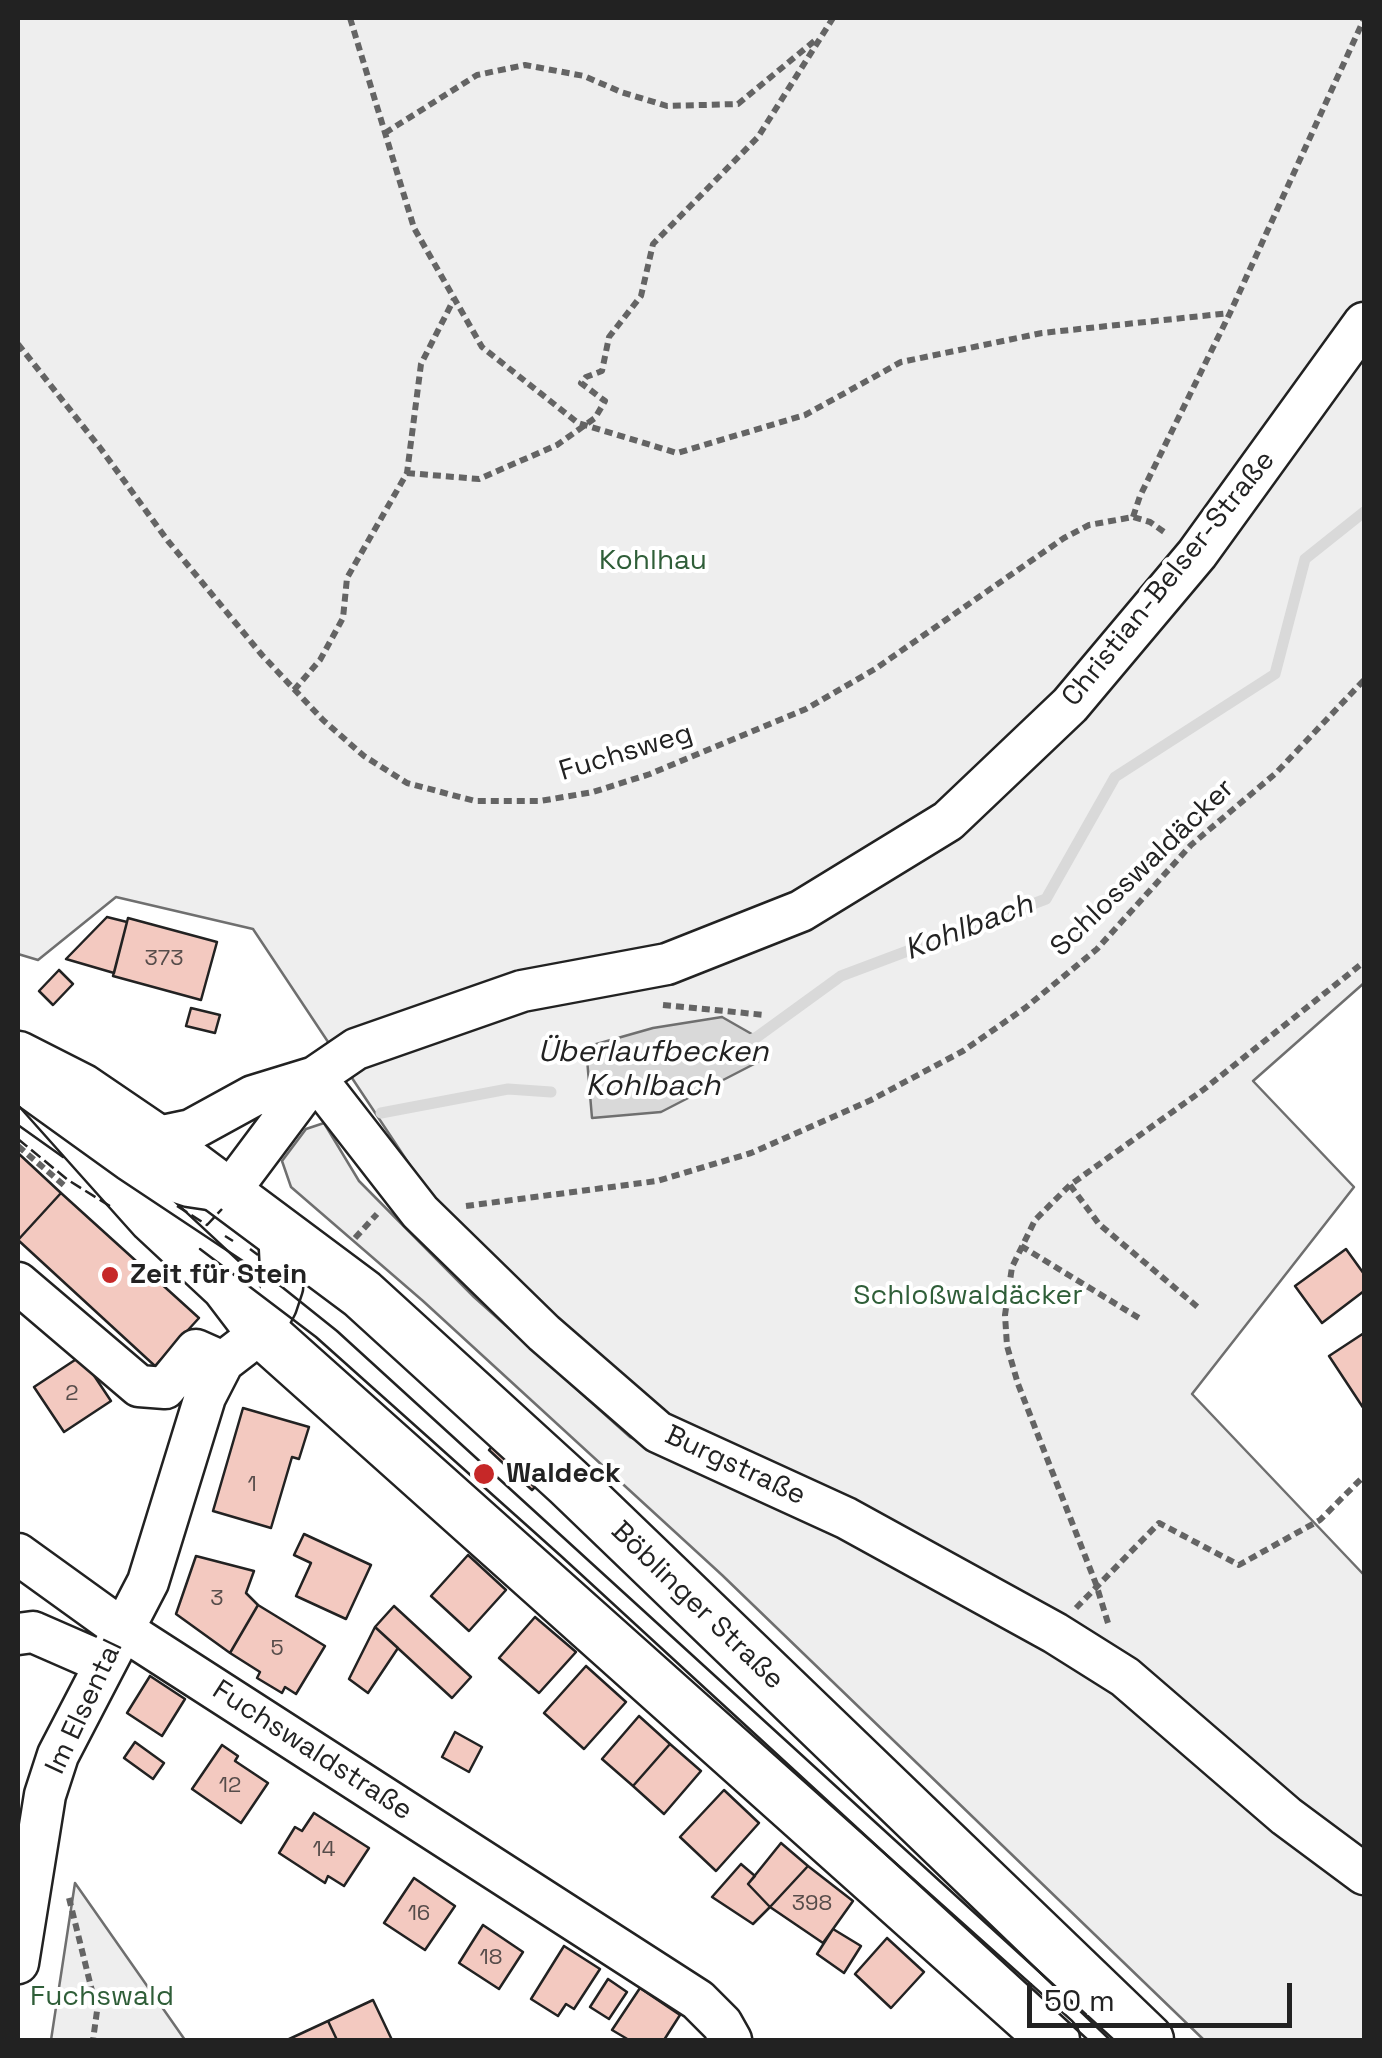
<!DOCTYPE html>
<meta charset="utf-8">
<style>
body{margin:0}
#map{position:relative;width:1382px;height:2058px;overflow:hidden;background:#fff;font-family:"Space Grotesk",sans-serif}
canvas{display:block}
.frame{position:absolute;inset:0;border:20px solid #222;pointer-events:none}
.scale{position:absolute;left:1027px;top:1983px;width:265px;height:45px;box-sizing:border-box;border:5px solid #222;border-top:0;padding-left:12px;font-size:30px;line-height:35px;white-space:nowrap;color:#222;-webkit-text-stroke:8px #fff;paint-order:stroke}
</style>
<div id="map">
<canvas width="1382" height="2058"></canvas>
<div class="frame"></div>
<div class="scale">50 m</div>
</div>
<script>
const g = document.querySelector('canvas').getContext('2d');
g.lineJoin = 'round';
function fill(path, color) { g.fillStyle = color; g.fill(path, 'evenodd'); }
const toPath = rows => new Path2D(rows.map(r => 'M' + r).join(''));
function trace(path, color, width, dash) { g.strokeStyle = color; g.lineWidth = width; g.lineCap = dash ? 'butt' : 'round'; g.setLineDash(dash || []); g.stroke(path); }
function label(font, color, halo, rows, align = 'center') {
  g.font = font + ' "Space Grotesk",sans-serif'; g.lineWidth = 8; g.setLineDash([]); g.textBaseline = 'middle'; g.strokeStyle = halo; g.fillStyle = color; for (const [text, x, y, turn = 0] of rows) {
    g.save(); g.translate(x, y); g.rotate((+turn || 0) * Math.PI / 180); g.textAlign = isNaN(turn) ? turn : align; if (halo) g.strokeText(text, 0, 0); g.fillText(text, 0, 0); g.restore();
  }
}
const green = toPath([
 [18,18,1364,18,1364,983,1253,1081,1354,1187,1192,1394,1364,1575,1364,2040,1204,2040,722,1575,423,1301,291,1187,282,1161,306,1129,324,1123,359,1181,474,1297,630,1437,843,1530,670,1420,451,1227,253,929,116,897,38,960,18,954,18,18],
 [75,1883,185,2040,51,2040,75,1883]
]);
fill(green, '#eee');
trace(green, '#6f6f6f', 2.5);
const water = toPath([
 [722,1017,757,1037,758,1062,661,1112,592,1118,586,1047,653,1028,722,1017]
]);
fill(water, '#d9d9d9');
trace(water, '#6f6f6f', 2.5);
trace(toPath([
 [746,1042,757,1037,841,976,1046,899,1115,777,1275,674,1305,559,1364,512],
 [381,1113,508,1089,551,1092]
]), '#d9d9d9', 11);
const building = toPath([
 [107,917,127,922,114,973,66,959,107,917],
 [128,918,217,942,201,1000,113,976,128,918],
 [59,970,73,984,53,1005,39,991,59,970],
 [191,1008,220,1015,215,1033,186,1026,191,1008],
 [18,1153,61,1193,18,1240,18,1153],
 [61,1193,199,1318,155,1366,18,1240,61,1193],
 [1346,1249,1364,1274,1364,1291,1322,1323,1295,1286,1346,1249],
 [1364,1333,1364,1409,1329,1356,1364,1333],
 [81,1356,111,1401,64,1432,34,1387,81,1356],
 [243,1408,309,1427,299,1459,292,1457,271,1528,213,1511,243,1408],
 [497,1441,541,1481,532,1490,489,1450,497,1441],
 [304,1534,371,1565,346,1619,296,1596,311,1563,294,1555,304,1534],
 [468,1555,506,1590,469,1631,431,1596,468,1555],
 [196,1556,254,1571,246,1593,258,1605,230,1653,176,1614,196,1556],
 [258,1605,325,1646,296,1694,285,1687,282,1693,257,1678,260,1672,230,1653,258,1605],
 [394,1606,471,1677,452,1698,375,1627,394,1606],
 [535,1617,576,1652,539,1693,499,1658,535,1617],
 [375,1627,398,1648,368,1693,349,1679,375,1627],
 [586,1666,626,1702,584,1749,544,1713,586,1666],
 [150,1676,185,1699,162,1736,127,1713,150,1676],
 [639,1716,670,1744,633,1786,602,1759,639,1716],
 [455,1732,482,1747,469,1772,442,1757,455,1732],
 [135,1742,164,1763,153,1779,124,1758,135,1742],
 [670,1744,701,1771,664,1814,633,1786,670,1744],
 [222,1745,238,1756,235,1761,268,1783,241,1823,192,1789,222,1745],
 [724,1790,759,1823,716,1871,680,1837,724,1790],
 [314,1813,369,1848,344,1886,328,1876,325,1883,279,1853,295,1827,302,1831,314,1813],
 [781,1843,808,1866,770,1907,748,1884,781,1843],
 [741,1864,755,1876,748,1884,770,1907,753,1924,712,1897,741,1864],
 [808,1866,853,1901,823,1943,770,1907,808,1866],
 [414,1878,455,1906,425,1950,384,1923,414,1878],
 [483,1925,523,1952,499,1989,459,1963,483,1925],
 [833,1929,861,1946,844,1973,817,1954,833,1929],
 [887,1938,924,1972,891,2008,855,1974,887,1938],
 [564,1946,600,1969,574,2009,566,2004,558,2016,531,1999,564,1946],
 [608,1979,627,1992,609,2019,590,2007,608,1979],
 [640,1988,680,2015,664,2040,629,2040,612,2030,640,1988],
 [373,2000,392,2040,337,2040,328,2021,373,2000],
 [328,2021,337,2040,287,2040,328,2021]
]);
fill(building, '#f3c9c0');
trace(building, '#222', 2.5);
const minor = toPath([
 [315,1077,420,1212,544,1333,658,1432,846,1518,1055,1633,1125,1677,1286,1816,1364,1874],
 [86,1133,121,1150,165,1178,189,1186,229,1192,315,1077,356,1049,522,991,667,964,801,911,948,821,1070,705,1197,554,1364,323],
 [153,1138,191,1130,253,1096,315,1077],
 [18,1283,139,1386,165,1388,196,1350,223,1362],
 [18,1554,122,1629,698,2000,722,2024,731,2040],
 [18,1634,33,1632,104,1663],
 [18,1963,45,1795,58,1755,148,1582,205,1397,223,1362,262,1332,276,1305,282,1287,279,1230]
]);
const major = toPath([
 [18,1057,81,1089,153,1138,362,1294,568,1482,1148,2040],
 [28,1077,154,1218,227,1286,262,1332,1054,2040]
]);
trace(minor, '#222', 45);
trace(major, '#222', 55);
trace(toPath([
 [350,18,414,228,482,347,578,423,677,453,805,415,901,362,1042,333,1230,313],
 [385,133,477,75,525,65,584,76,621,92,667,106,738,104,818,38],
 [18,344,101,449,168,541,262,655,323,720,364,756,407,783,475,801,540,801,593,792,650,774,806,709,875,669,1064,538,1089,525,1133,517,1150,522,1167,534],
 [407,473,479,479,557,445,595,418,605,401,581,383,586,377,602,371,609,337,641,296,653,244,758,137,833,18],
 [1133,517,1140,496,1230,313,1364,19],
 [294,690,320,660,343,618,347,578,407,473,421,364,454,299],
 [663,1005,765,1015],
 [18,1146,66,1187],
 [1070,1185,1099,1224,1200,1309],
 [466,1206,657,1181,751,1153,871,1100,963,1051,1025,1008,1097,949,1191,845,1276,773,1364,680],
 [355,1238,377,1214],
 [1021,1246,1139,1318],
 [1076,1608,1159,1523,1239,1565,1320,1520,1364,1476],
 [1108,1623,1096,1584,1018,1384,1007,1346,1005,1315,1012,1267,1035,1220,1070,1185,1203,1090,1364,962],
 [69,1898,97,2011,93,2040]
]), '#646464', 6, [8, 5]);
trace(minor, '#fff', 40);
trace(major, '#fff', 50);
trace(toPath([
 [18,1106,118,1178,282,1287,337,1331,1114,2040],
 [18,1125,63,1157],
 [200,1249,316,1337,561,1556,1088,2040]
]), '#222', 2.5);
trace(toPath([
 [18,1139,68,1180,113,1208],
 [177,1206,207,1225,222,1209],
 [225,1236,233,1241],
 [250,1249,258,1255]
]), '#222', 2.5, [12, 5]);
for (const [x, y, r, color] of [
 [110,1275,10,"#c62828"],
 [484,1474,12,"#c62828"]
]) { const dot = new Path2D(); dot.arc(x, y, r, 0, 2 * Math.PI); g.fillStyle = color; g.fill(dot); trace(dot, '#fff', 4); }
label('22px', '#564c4a', null, [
 ["373",164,959],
 ["2",72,1394],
 ["1",252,1485],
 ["3",217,1599],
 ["5",277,1649],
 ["12",230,1786],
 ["14",324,1850],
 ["398",812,1904],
 ["16",419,1914],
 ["18",491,1958]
]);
label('28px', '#2f5e38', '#fff', [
 ["Kohlhau",653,561],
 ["Schloßwaldäcker",968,1296],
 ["Fuchswald",102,1997]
]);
label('28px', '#222', '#fff', [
 ["Christian-Belser-Straße",1169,579,-51],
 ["Fuchsweg",626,753,-17],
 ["Schlosswaldäcker",1143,868,-44],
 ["Burgstraße",735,1466,25],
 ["Böblinger Straße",697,1606,44],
 ["Im Elsental",85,1707,-65],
 ["Fuchswaldstraße",312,1751,33]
]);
label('bold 28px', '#222', '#fff', [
 ["Zeit für Stein",130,1275],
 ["Waldeck",506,1474]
], 'left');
label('italic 30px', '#222', '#fff', [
 ["Kohlbach",969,928,-21],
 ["Überlaufbecken",653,1053],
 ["Kohlbach",653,1087]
]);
</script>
